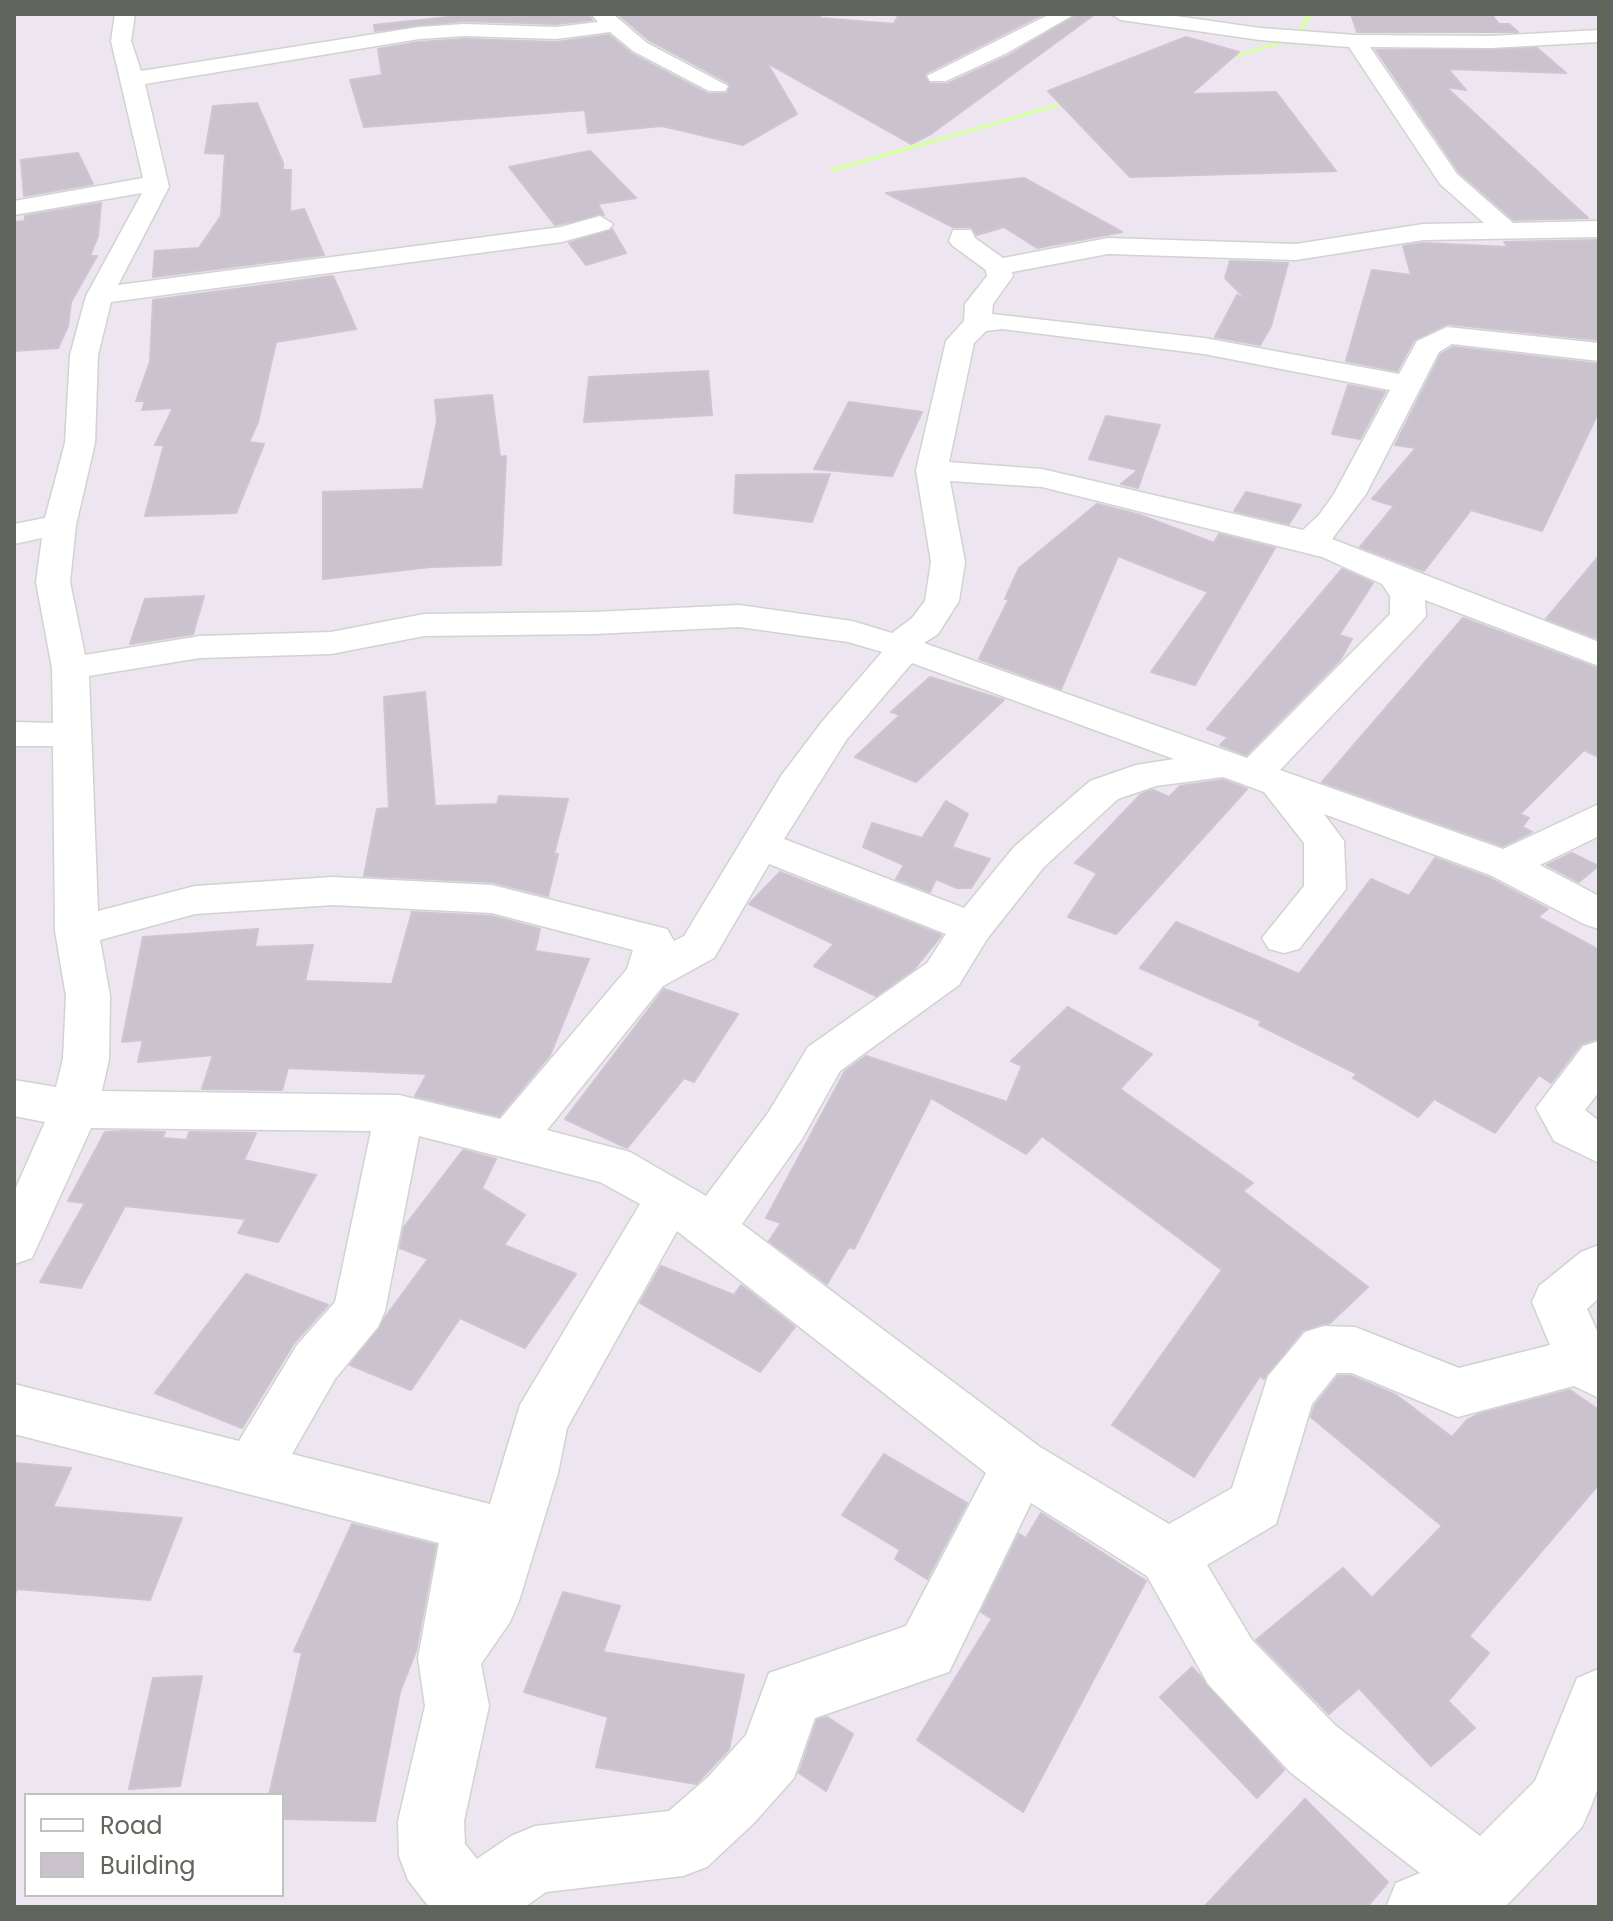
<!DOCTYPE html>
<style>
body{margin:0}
#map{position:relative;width:1613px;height:1921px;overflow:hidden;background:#ede5f0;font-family:Poppins,sans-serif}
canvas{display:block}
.frame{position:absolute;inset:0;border:16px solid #61665d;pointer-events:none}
.legend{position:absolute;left:24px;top:1793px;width:260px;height:104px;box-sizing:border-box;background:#fff;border:2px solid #c0c2be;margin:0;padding:10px 14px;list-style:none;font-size:24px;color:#61665d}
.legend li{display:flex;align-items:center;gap:16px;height:40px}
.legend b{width:40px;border:2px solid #c0c2be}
</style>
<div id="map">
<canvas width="1613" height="1921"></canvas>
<div class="frame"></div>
<ul class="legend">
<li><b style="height:10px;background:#fff"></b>Road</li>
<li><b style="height:22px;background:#cac3cd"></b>Building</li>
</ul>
</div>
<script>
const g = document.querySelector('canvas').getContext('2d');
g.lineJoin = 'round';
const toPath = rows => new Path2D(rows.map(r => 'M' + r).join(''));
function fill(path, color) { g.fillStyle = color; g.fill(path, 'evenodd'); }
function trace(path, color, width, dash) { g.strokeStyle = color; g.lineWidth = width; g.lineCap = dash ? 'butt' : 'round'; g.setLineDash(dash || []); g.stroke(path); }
fill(toPath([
 [1307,14,1313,14,1300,35,1296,35,1307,14],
 [1291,38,1293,41,1216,63,1213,61,1291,38],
 [1077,98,1079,101,834,172,827,170,1077,98]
]), '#d8ffa6');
const building = toPath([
 [448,14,588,14,592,20,556,24,464,21,375,31,374,25,449,17,448,14],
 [618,14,820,14,820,18,894,24,899,14,1043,14,926,73,930,84,947,84,1008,56,1078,14,1095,14,931,134,911,144,767,63,797,114,743,145,662,126,588,133,585,110,364,127,350,80,382,75,378,49,419,42,464,39,556,42,609,35,632,54,708,94,728,93,729,83,649,40,618,14],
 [1351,14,1491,14,1499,24,1509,24,1518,32,1357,32,1351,14],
 [1186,37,1239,52,1191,94,1276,92,1336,171,1130,177,1048,91,1186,37],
 [1537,48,1566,73,1448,69,1466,90,1446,87,1588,218,1514,220,1459,172,1376,50,1537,48],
 [257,103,283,163,283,170,291,170,290,212,304,209,324,255,153,277,155,251,199,248,221,216,225,154,205,153,213,106,257,103],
 [590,151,636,198,598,204,604,215,555,225,509,167,590,151],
 [78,153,93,184,24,196,21,160,78,153],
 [1024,178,1122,232,1037,248,1004,227,977,235,971,227,953,227,886,193,1024,178],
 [101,203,98,236,90,256,97,256,71,302,68,326,58,348,14,351,14,222,25,221,25,216,101,203],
 [612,229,626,253,586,265,569,243,612,229],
 [1599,240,1599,340,1447,324,1414,340,1397,371,1346,361,1372,270,1411,275,1403,246,1423,243,1508,247,1504,242,1599,240],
 [1230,261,1288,263,1271,326,1260,345,1215,337,1237,295,1247,300,1225,278,1230,261],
 [333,276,356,329,276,342,258,422,249,442,264,444,236,513,145,516,164,445,155,445,173,408,142,410,145,401,136,401,150,362,153,300,333,276],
 [1453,347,1599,364,1599,411,1542,531,1471,510,1424,571,1360,547,1394,506,1372,499,1416,448,1395,445,1441,354,1453,347],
 [708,371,712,415,584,422,589,377,708,371],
 [1348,385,1385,392,1360,439,1332,434,1348,385],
 [492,395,500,457,506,456,501,565,431,567,323,579,323,492,423,489,437,421,435,400,492,395],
 [849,402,922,412,892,476,814,469,849,402],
 [1106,416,1160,425,1138,488,1121,484,1138,470,1089,459,1106,416],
 [830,474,812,522,734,513,736,475,830,474],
 [1246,492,1301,505,1289,524,1234,511,1246,492],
 [1097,504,1140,515,1214,543,1219,534,1275,548,1195,685,1151,672,1208,592,1118,556,1061,689,979,659,1009,599,1005,599,1019,568,1097,504],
 [1599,556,1599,639,1546,619,1599,556],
 [1342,569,1373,583,1339,635,1352,639,1340,660,1246,755,1220,745,1228,737,1207,729,1342,569],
 [204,596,193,634,130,644,145,599,204,596],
 [1463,618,1599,669,1599,757,1584,750,1520,814,1529,818,1522,827,1532,832,1503,846,1322,782,1463,618],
 [930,677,1004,700,916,782,855,757,900,715,891,712,930,677],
 [425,692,435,806,497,804,499,796,568,799,554,854,558,854,548,896,492,882,364,876,377,809,389,808,384,697,425,692],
 [1223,780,1247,789,1116,934,1068,917,1097,873,1075,863,1141,794,1153,790,1169,797,1180,786,1223,780],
 [946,801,968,814,952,847,990,859,971,888,957,888,936,879,930,892,896,879,904,865,863,847,872,823,922,838,946,801],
 [1572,853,1598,866,1579,882,1547,865,1572,853],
 [1435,858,1489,878,1548,909,1538,917,1599,950,1599,1038,1581,1044,1551,1083,1539,1075,1495,1133,1434,1099,1418,1117,1353,1078,1357,1074,1259,1025,1261,1021,1140,968,1176,922,1299,974,1371,879,1409,896,1435,858],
 [780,872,941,935,941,936,914,969,876,996,814,966,834,944,749,904,780,872],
 [412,912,492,916,540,929,535,951,589,959,550,1055,499,1116,415,1096,427,1074,288,1068,282,1090,202,1089,213,1055,138,1062,143,1040,122,1042,143,937,258,929,255,947,313,945,305,981,392,984,412,912],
 [664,989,738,1014,694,1082,684,1078,627,1148,565,1119,664,989],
 [1068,1007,1152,1054,1120,1089,1253,1183,1243,1191,1368,1287,1330,1323,1303,1330,1264,1379,1260,1376,1194,1477,1112,1425,1222,1270,1042,1136,1026,1154,931,1098,854,1249,849,1247,827,1284,769,1241,781,1223,766,1218,845,1071,866,1056,1007,1102,1022,1066,1011,1061,1068,1007],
 [126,1131,165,1132,162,1138,187,1140,189,1132,256,1133,244,1160,316,1175,278,1242,238,1233,246,1219,125,1206,81,1288,40,1282,85,1203,68,1201,105,1132,126,1131],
 [463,1150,496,1159,482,1188,525,1215,504,1245,576,1274,525,1348,460,1318,411,1390,350,1365,428,1259,400,1248,404,1227,463,1150],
 [661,1266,734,1295,741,1285,795,1327,760,1372,640,1303,661,1266],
 [246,1274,328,1305,294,1343,242,1428,155,1393,246,1274],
 [1338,1376,1351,1376,1396,1395,1452,1437,1467,1420,1479,1414,1570,1390,1599,1410,1599,1484,1469,1636,1489,1653,1448,1701,1475,1728,1431,1766,1359,1688,1329,1714,1256,1640,1343,1568,1372,1598,1442,1526,1311,1417,1315,1405,1338,1376],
 [884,1454,967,1503,927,1579,895,1559,900,1550,842,1515,884,1454],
 [14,1463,71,1468,53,1507,182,1518,150,1600,17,1589,14,1596,14,1463],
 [1041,1513,1146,1581,1023,1812,917,1740,992,1619,981,1612,1019,1534,1026,1538,1041,1513],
 [352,1524,436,1545,416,1651,400,1692,375,1821,282,1819,282,1795,269,1795,302,1653,294,1651,352,1524],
 [563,1592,620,1606,603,1652,744,1675,729,1749,696,1784,596,1767,608,1717,524,1692,563,1592],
 [1192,1667,1284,1770,1257,1798,1160,1697,1192,1667],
 [202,1676,180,1786,129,1789,153,1678,202,1676],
 [827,1717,853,1734,826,1791,799,1773,817,1720,827,1717],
 [1305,1799,1388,1882,1367,1907,1204,1907,1305,1799]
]);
fill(building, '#cac3cd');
trace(building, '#cfc3d4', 2);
const minor = toPath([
 [115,14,135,14,131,41,141,71,419,27,464,24,556,27,598,22,591,14,613,14,647,43,728,86,725,91,709,91,633,51,610,32,556,39,464,36,419,39,145,84,169,187,118,285,561,227,600,216,613,224,609,229,562,242,111,302,98,355,95,443,76,525,70,582,85,655,200,636,331,632,424,614,594,612,739,605,852,621,892,633,912,618,925,601,931,562,916,470,946,341,964,321,965,304,987,276,986,270,953,246,949,241,953,230,971,230,975,238,1003,258,1108,238,1296,244,1423,224,1484,223,1440,184,1349,47,1260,40,1121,20,1111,14,1162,14,1260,28,1356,35,1491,36,1599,30,1599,42,1491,48,1370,47,1457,174,1513,223,1599,221,1599,237,1423,240,1296,260,1108,254,1012,272,1013,276,993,304,992,314,1204,338,1399,374,1417,341,1447,327,1599,343,1599,361,1452,344,1439,352,1366,494,1332,539,1599,642,1599,666,1425,600,1426,616,1420,623,1280,770,1503,849,1599,804,1599,836,1540,865,1599,896,1599,929,1584,924,1490,875,1324,814,1344,841,1346,889,1299,949,1284,953,1269,949,1262,938,1304,886,1304,843,1264,792,1223,777,1156,786,1118,799,1044,867,987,939,959,985,840,1071,802,1139,742,1224,1040,1447,1169,1524,1232,1488,1268,1376,1305,1332,1324,1326,1355,1327,1459,1368,1550,1345,1532,1302,1539,1286,1581,1252,1599,1245,1599,1298,1587,1309,1599,1335,1599,1398,1574,1386,1458,1417,1352,1373,1337,1373,1312,1404,1276,1524,1207,1565,1252,1640,1336,1726,1480,1836,1535,1781,1577,1678,1599,1669,1599,1785,1592,1804,1582,1827,1507,1905,1386,1907,1396,1883,1420,1873,1290,1772,1208,1684,1147,1576,1031,1503,949,1672,815,1718,794,1778,754,1823,707,1867,683,1876,546,1892,525,1907,429,1907,408,1880,399,1856,398,1821,425,1706,418,1658,439,1543,14,1434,14,1384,239,1441,297,1345,335,1302,371,1131,91,1128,32,1258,14,1264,14,1192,45,1122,14,1116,14,1080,56,1087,63,1059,66,996,55,931,53,746,14,746,14,722,53,723,52,668,36,582,42,538,14,544,14,524,45,518,65,443,70,355,86,296,142,193,14,215,14,201,143,178,111,41,115,14],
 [1002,329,1204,354,1390,390,1334,494,1319,515,1303,530,1042,469,949,462,974,343,986,331,1002,329],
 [950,481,1042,487,1322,557,1382,584,1390,596,1390,614,1247,758,924,643,938,634,959,601,965,562,950,481],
 [739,627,848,642,882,652,821,723,781,776,684,936,674,941,667,929,492,885,333,877,195,886,98,911,89,676,200,658,331,654,424,636,594,634,739,627],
 [912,663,1174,759,1136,765,1090,781,1014,847,964,908,784,839,847,739,912,663],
 [769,864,946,934,927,963,808,1047,768,1113,706,1196,630,1152,547,1130,663,986,714,958,769,864],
 [333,905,492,913,633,950,627,969,500,1119,399,1095,102,1091,109,1059,110,996,100,940,195,914,333,905],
 [419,1136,600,1182,640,1204,520,1405,490,1504,292,1454,335,1379,378,1327,385,1311,419,1136],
 [677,1231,986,1473,906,1626,769,1673,746,1735,708,1777,669,1811,535,1826,511,1836,477,1859,465,1844,464,1821,489,1706,481,1664,510,1622,519,1601,558,1473,567,1428,677,1231],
 [1050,14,1075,14,1007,53,946,81,930,81,927,76,1050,14],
 [1599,1041,1599,1092,1585,1110,1599,1121,1599,1163,1554,1141,1536,1108,1583,1046,1599,1041]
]);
trace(minor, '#d0d4ce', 3);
fill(minor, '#fff');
</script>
